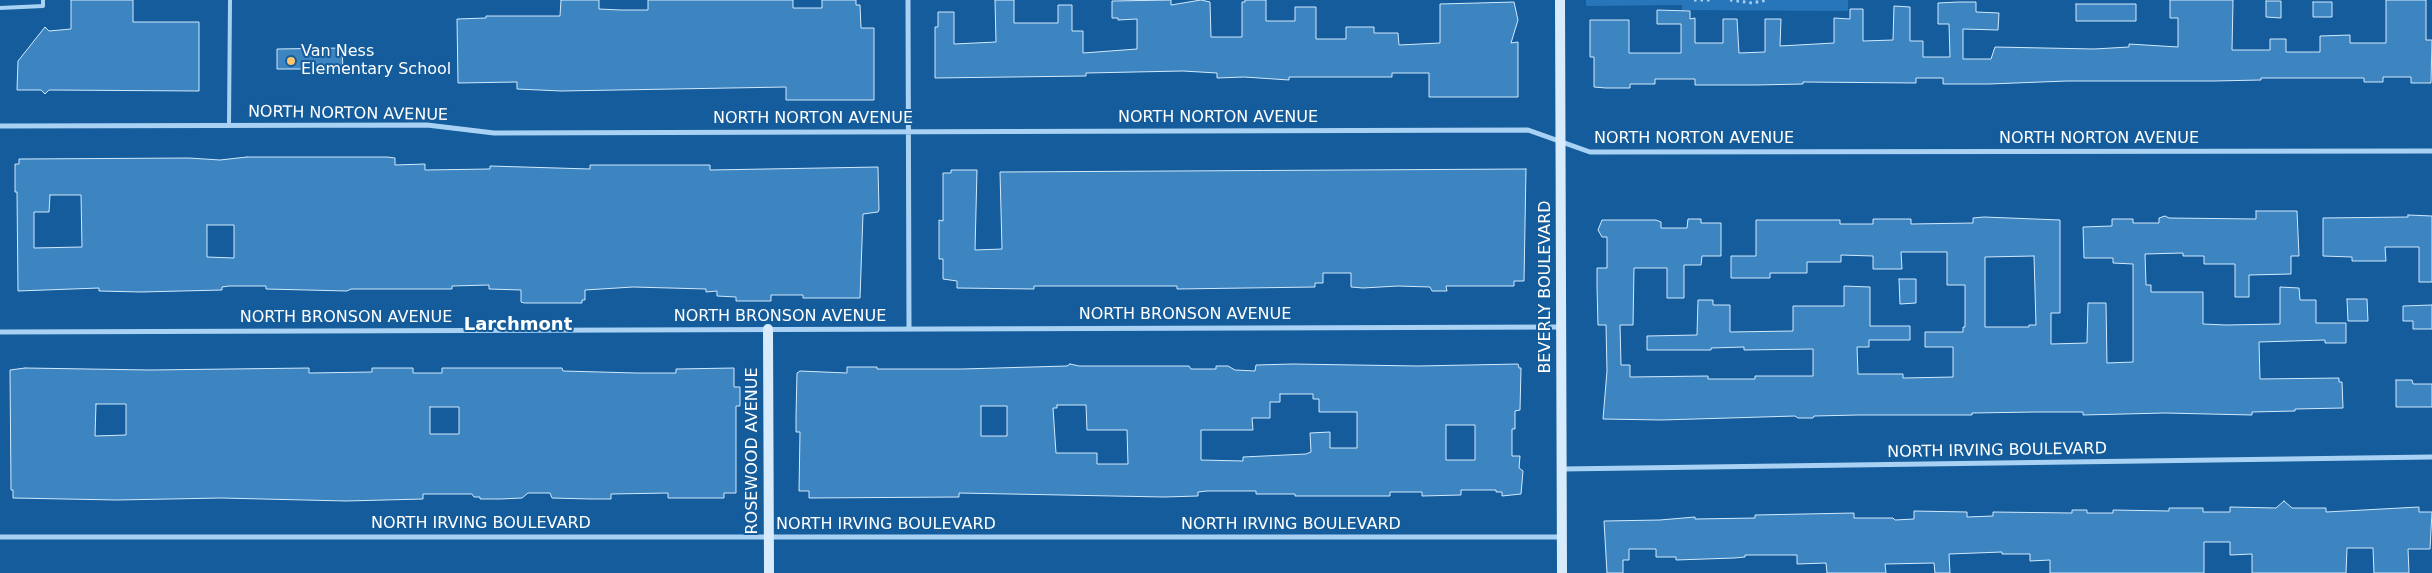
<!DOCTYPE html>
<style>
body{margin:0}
canvas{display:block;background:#145c9b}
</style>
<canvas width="2432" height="573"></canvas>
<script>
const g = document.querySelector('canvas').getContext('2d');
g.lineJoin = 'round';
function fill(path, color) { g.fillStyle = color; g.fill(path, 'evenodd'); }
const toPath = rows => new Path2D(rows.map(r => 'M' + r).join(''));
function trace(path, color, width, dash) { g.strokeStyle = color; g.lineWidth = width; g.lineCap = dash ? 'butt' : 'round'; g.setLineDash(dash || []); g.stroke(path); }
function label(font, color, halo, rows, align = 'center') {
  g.font = font + ' "DejaVu Sans",sans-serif'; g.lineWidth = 4; g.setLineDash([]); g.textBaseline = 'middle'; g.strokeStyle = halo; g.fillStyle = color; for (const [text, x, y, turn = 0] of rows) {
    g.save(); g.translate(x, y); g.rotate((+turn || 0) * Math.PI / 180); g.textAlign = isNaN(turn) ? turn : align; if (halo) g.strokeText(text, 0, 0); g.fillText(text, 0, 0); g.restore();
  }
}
fill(toPath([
 [1586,0,1848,0,1848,11,1682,10,1682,5,1586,6]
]), '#2776b9');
const building = toPath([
 [71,0,133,0,133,22,199,22,199,91,49,90,45,94,41,90,17,90,18,61,45,27,49,31,71,29,71,0],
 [561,0,599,0,599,9,621,10,648,10,648,0,793,0,793,8,822,8,822,0,856,0,856,5,860,5,861,28,874,28,874,100,786,100,786,87,561,91,517,89,517,82,458,83,457,19,486,18,486,16,560,16,561,0],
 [995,0,1014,0,1014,23,1058,23,1058,5,1072,5,1072,31,1083,31,1083,53,1137,49,1137,19,1118,20,1118,18,1112,18,1112,1,1171,0,1171,5,1201,0,1210,2,1211,37,1242,37,1242,2,1245,2,1245,0,1266,0,1266,21,1295,21,1295,7,1316,7,1316,39,1346,39,1346,27,1374,27,1374,33,1398,33,1399,45,1440,43,1440,4,1514,2,1518,20,1511,43,1518,42,1518,97,1429,97,1429,73,1392,73,1392,77,1289,77,1289,80,1244,77,1217,78,1217,73,1183,71,1086,73,1086,76,935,78,935,27,938,27,938,12,954,12,954,44,996,42,995,0],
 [2170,0,2233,0,2232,50,2270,50,2270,39,2286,39,2286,52,2320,52,2320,36,2350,35,2350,43,2386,43,2386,0,2426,0,2426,40,2432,40,2431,83,2411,83,2411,77,2383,77,2383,82,2364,82,2364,78,2261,78,2261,80,2214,81,2067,81,1989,84,1943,84,1943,78,1916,78,1916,83,1803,82,1803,84,1756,85,1695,85,1695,79,1655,79,1655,84,1630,84,1630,88,1606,88,1594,87,1594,57,1590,57,1590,20,1629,20,1629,53,1681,53,1681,24,1657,24,1657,10,1690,11,1690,19,1695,18,1695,43,1723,43,1723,19,1737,19,1739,53,1765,52,1765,19,1781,19,1780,46,1834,43,1834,18,1850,19,1850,9,1863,9,1863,41,1893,40,1894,6,1910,7,1910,41,1923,41,1923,57,1950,57,1949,24,1938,24,1938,3,1959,2,1976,2,1976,12,1999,13,1998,30,1963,29,1963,59,1991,59,1995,47,2094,49,2129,47,2129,44,2178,47,2178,18,2170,18,2170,0],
 [2266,1,2281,1,2281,18,2266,17,2266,1],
 [2313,2,2332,2,2332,17,2313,17,2313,2],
 [2076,4,2136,4,2136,21,2076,21,2076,4],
 [342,48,343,69,277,69,277,49,342,48],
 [247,157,387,157,395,158,395,165,425,164,425,170,490,169,490,166,590,169,590,165,710,165,710,170,878,167,879,210,878,212,863,214,860,298,803,298,803,295,771,295,771,301,736,301,736,297,717,296,717,291,706,292,706,289,633,287,585,290,585,300,582,300,582,303,524,303,521,302,521,290,489,289,489,285,452,286,452,289,351,289,347,291,266,289,266,286,229,286,222,287,222,290,141,292,99,291,99,288,18,291,17,192,15,192,15,164,19,164,19,159,189,158,220,160,247,157],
 [50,195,81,195,82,247,34,248,34,212,49,212,50,195],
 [207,225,234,225,234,258,207,257,207,225],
 [1526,169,1524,281,1514,281,1514,286,1446,286,1447,291,1432,291,1430,287,1398,286,1363,288,1351,287,1351,273,1323,273,1323,283,1315,283,1315,287,1177,289,1177,286,1034,286,1034,289,957,288,957,281,943,279,943,259,939,259,939,220,943,221,943,173,951,173,951,170,977,170,975,250,1002,249,1000,172,1526,169],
 [2256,211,2297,211,2299,256,2291,256,2291,274,2249,275,2249,297,2235,297,2235,264,2204,264,2204,256,2183,256,2183,253,2145,254,2146,285,2151,285,2151,292,2203,292,2203,324,2226,325,2280,324,2280,287,2299,288,2300,300,2316,300,2316,323,2346,323,2346,343,2325,343,2325,340,2259,342,2260,379,2339,378,2339,382,2342,382,2343,408,2295,409,2295,411,2252,412,2252,415,2165,413,2083,415,2083,412,2036,412,1972,413,1972,415,1858,415,1814,416,1813,418,1798,418,1795,416,1662,420,1603,419,1607,371,1606,325,1598,325,1597,286,1597,268,1607,268,1607,237,1602,237,1598,230,1602,220,1656,220,1661,222,1661,228,1687,228,1688,219,1701,219,1701,223,1721,223,1721,256,1702,256,1701,265,1684,265,1684,298,1667,298,1667,268,1634,268,1633,325,1620,325,1621,365,1630,365,1630,377,1708,376,1708,379,1755,379,1755,376,1813,376,1813,349,1744,350,1744,347,1711,348,1711,350,1647,350,1647,336,1697,335,1698,300,1713,300,1713,305,1730,305,1730,332,1793,331,1793,306,1844,306,1844,286,1870,287,1870,326,1910,326,1910,340,1869,340,1869,347,1857,347,1858,374,1903,374,1903,378,1953,377,1953,347,1925,347,1925,332,1963,332,1963,327,1965,327,1965,285,1947,285,1947,252,1901,252,1902,269,1873,269,1873,256,1841,255,1841,262,1807,262,1807,273,1770,273,1770,278,1731,278,1731,256,1756,256,1756,220,1840,220,1840,224,1873,224,1873,219,1911,219,1911,224,1973,223,1973,218,1984,217,2060,220,2060,313,2051,313,2051,344,2087,343,2088,303,2106,303,2107,363,2133,362,2133,264,2113,263,2113,258,2084,258,2083,227,2112,226,2112,219,2133,219,2133,223,2159,223,2159,218,2165,216,2169,218,2256,219,2256,211],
 [2034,256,2036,325,2029,325,2029,327,1985,327,1985,257,2034,256],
 [2408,215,2432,216,2432,282,2419,282,2419,247,2385,247,2386,261,2352,261,2352,257,2323,256,2323,218,2408,217,2408,215],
 [1899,279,1916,279,1916,303,1900,304,1899,279],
 [2347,299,2367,299,2368,321,2348,321,2347,299],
 [2432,305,2432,329,2413,329,2413,321,2403,321,2403,306,2432,305],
 [1070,364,1079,366,1189,366,1191,369,1216,369,1216,366,1228,366,1235,370,1255,371,1256,365,1293,364,1418,366,1518,364,1519,368,1521,368,1520,410,1515,411,1515,429,1512,429,1512,456,1520,456,1519,468,1523,471,1521,494,1502,496,1502,492,1496,492,1496,490,1461,490,1461,495,1422,496,1422,492,1390,492,1390,496,1295,496,1295,494,1256,494,1256,491,1207,491,1198,492,1198,496,1164,497,959,493,959,497,809,498,809,491,799,491,800,432,796,432,796,416,797,373,800,371,847,373,847,367,877,367,877,369,962,369,1067,366,1070,364],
 [1280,394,1313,394,1313,399,1319,399,1319,412,1357,412,1357,448,1330,448,1330,432,1310,433,1311,452,1306,454,1243,457,1243,461,1201,460,1201,430,1253,430,1252,418,1270,418,1270,402,1280,402,1280,394],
 [1057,405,1086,405,1087,430,1127,430,1128,464,1097,464,1097,453,1056,453,1053,408,1057,408,1057,405],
 [981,406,1007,406,1007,436,981,436,981,406],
 [1446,425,1475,425,1475,460,1446,460,1446,425],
 [25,368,150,370,309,368,309,373,372,372,372,368,413,368,413,373,442,373,442,368,562,368,563,371,636,373,676,373,676,369,734,368,734,387,740,387,740,406,736,406,736,493,724,493,724,498,668,498,668,493,611,494,611,499,590,499,552,498,550,493,528,493,522,498,500,499,480,499,480,497,474,497,472,494,423,494,423,499,346,501,221,498,117,500,13,498,13,490,11,490,10,370,25,368],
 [96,404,126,404,126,435,95,436,96,404],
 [430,407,459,407,459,434,430,434,430,407],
 [2396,380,2412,380,2413,384,2432,384,2432,407,2396,407,2396,380],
 [2284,501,2292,508,2326,508,2326,512,2419,507,2419,512,2432,512,2430,549,2408,549,2409,573,2374,573,2373,548,2347,548,2346,573,2252,573,2252,554,2230,555,2230,542,2204,542,2204,573,2050,573,2050,560,2030,561,2030,554,2002,554,2002,552,1949,554,1950,573,1935,573,1934,563,1885,564,1886,573,1827,573,1826,563,1797,564,1797,555,1745,555,1745,557,1734,558,1676,560,1676,557,1656,557,1656,549,1629,549,1629,560,1623,560,1623,573,1607,573,1604,521,1660,520,1695,517,1695,519,1755,518,1755,515,1854,513,1854,518,1893,518,1895,520,1914,519,1914,511,1967,512,1967,517,1993,516,1993,512,2072,513,2072,510,2087,510,2087,513,2113,513,2113,510,2169,511,2169,508,2203,508,2203,512,2230,512,2230,507,2276,508,2284,501]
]);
fill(building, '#3d85c1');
trace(building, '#d1e9fd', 1);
trace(toPath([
 [1694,0,1711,0],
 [1730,0,1752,3,1767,0]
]), '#a9d1f3', 3, [2.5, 4]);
trace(toPath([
 [0,8,43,6,43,0],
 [229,125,230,0]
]), '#a9d1f3', 4);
trace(toPath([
 [908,0,909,329],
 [0,126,427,125,494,133,1528,130,1590,152,2432,151],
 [0,332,1561,327],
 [1562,469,2432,457],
 [0,537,1562,537]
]), '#a9d1f3', 5);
trace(toPath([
 [1560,0,1562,573],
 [768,329,769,573]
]), '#d8ebfd', 10);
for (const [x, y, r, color] of [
 [291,61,5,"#ffc66b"]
]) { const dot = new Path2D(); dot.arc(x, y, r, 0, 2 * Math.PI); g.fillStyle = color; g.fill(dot); trace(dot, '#145c9b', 2); }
label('16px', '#fff', '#145c9b', [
 ["Van Ness",301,52],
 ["Elementary School",301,70]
], 'left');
label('16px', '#fff', '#145c9b', [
 ["NORTH NORTON AVENUE",348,114,1],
 ["NORTH NORTON AVENUE",1218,118],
 ["NORTH NORTON AVENUE",813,119],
 ["NORTH NORTON AVENUE",1694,139],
 ["NORTH NORTON AVENUE",2099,139],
 ["BEVERLY BOULEVARD",1546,287,-90],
 ["NORTH BRONSON AVENUE",1185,315],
 ["NORTH BRONSON AVENUE",780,317],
 ["NORTH BRONSON AVENUE",346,318],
 ["ROSEWOOD AVENUE",753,451,-90],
 ["NORTH IRVING BOULEVARD",1997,451,-1],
 ["NORTH IRVING BOULEVARD",481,524],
 ["NORTH IRVING BOULEVARD",886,525],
 ["NORTH IRVING BOULEVARD",1291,525]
]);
label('bold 18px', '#fff', '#145c9b', [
 ["Larchmont",518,325]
]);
</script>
